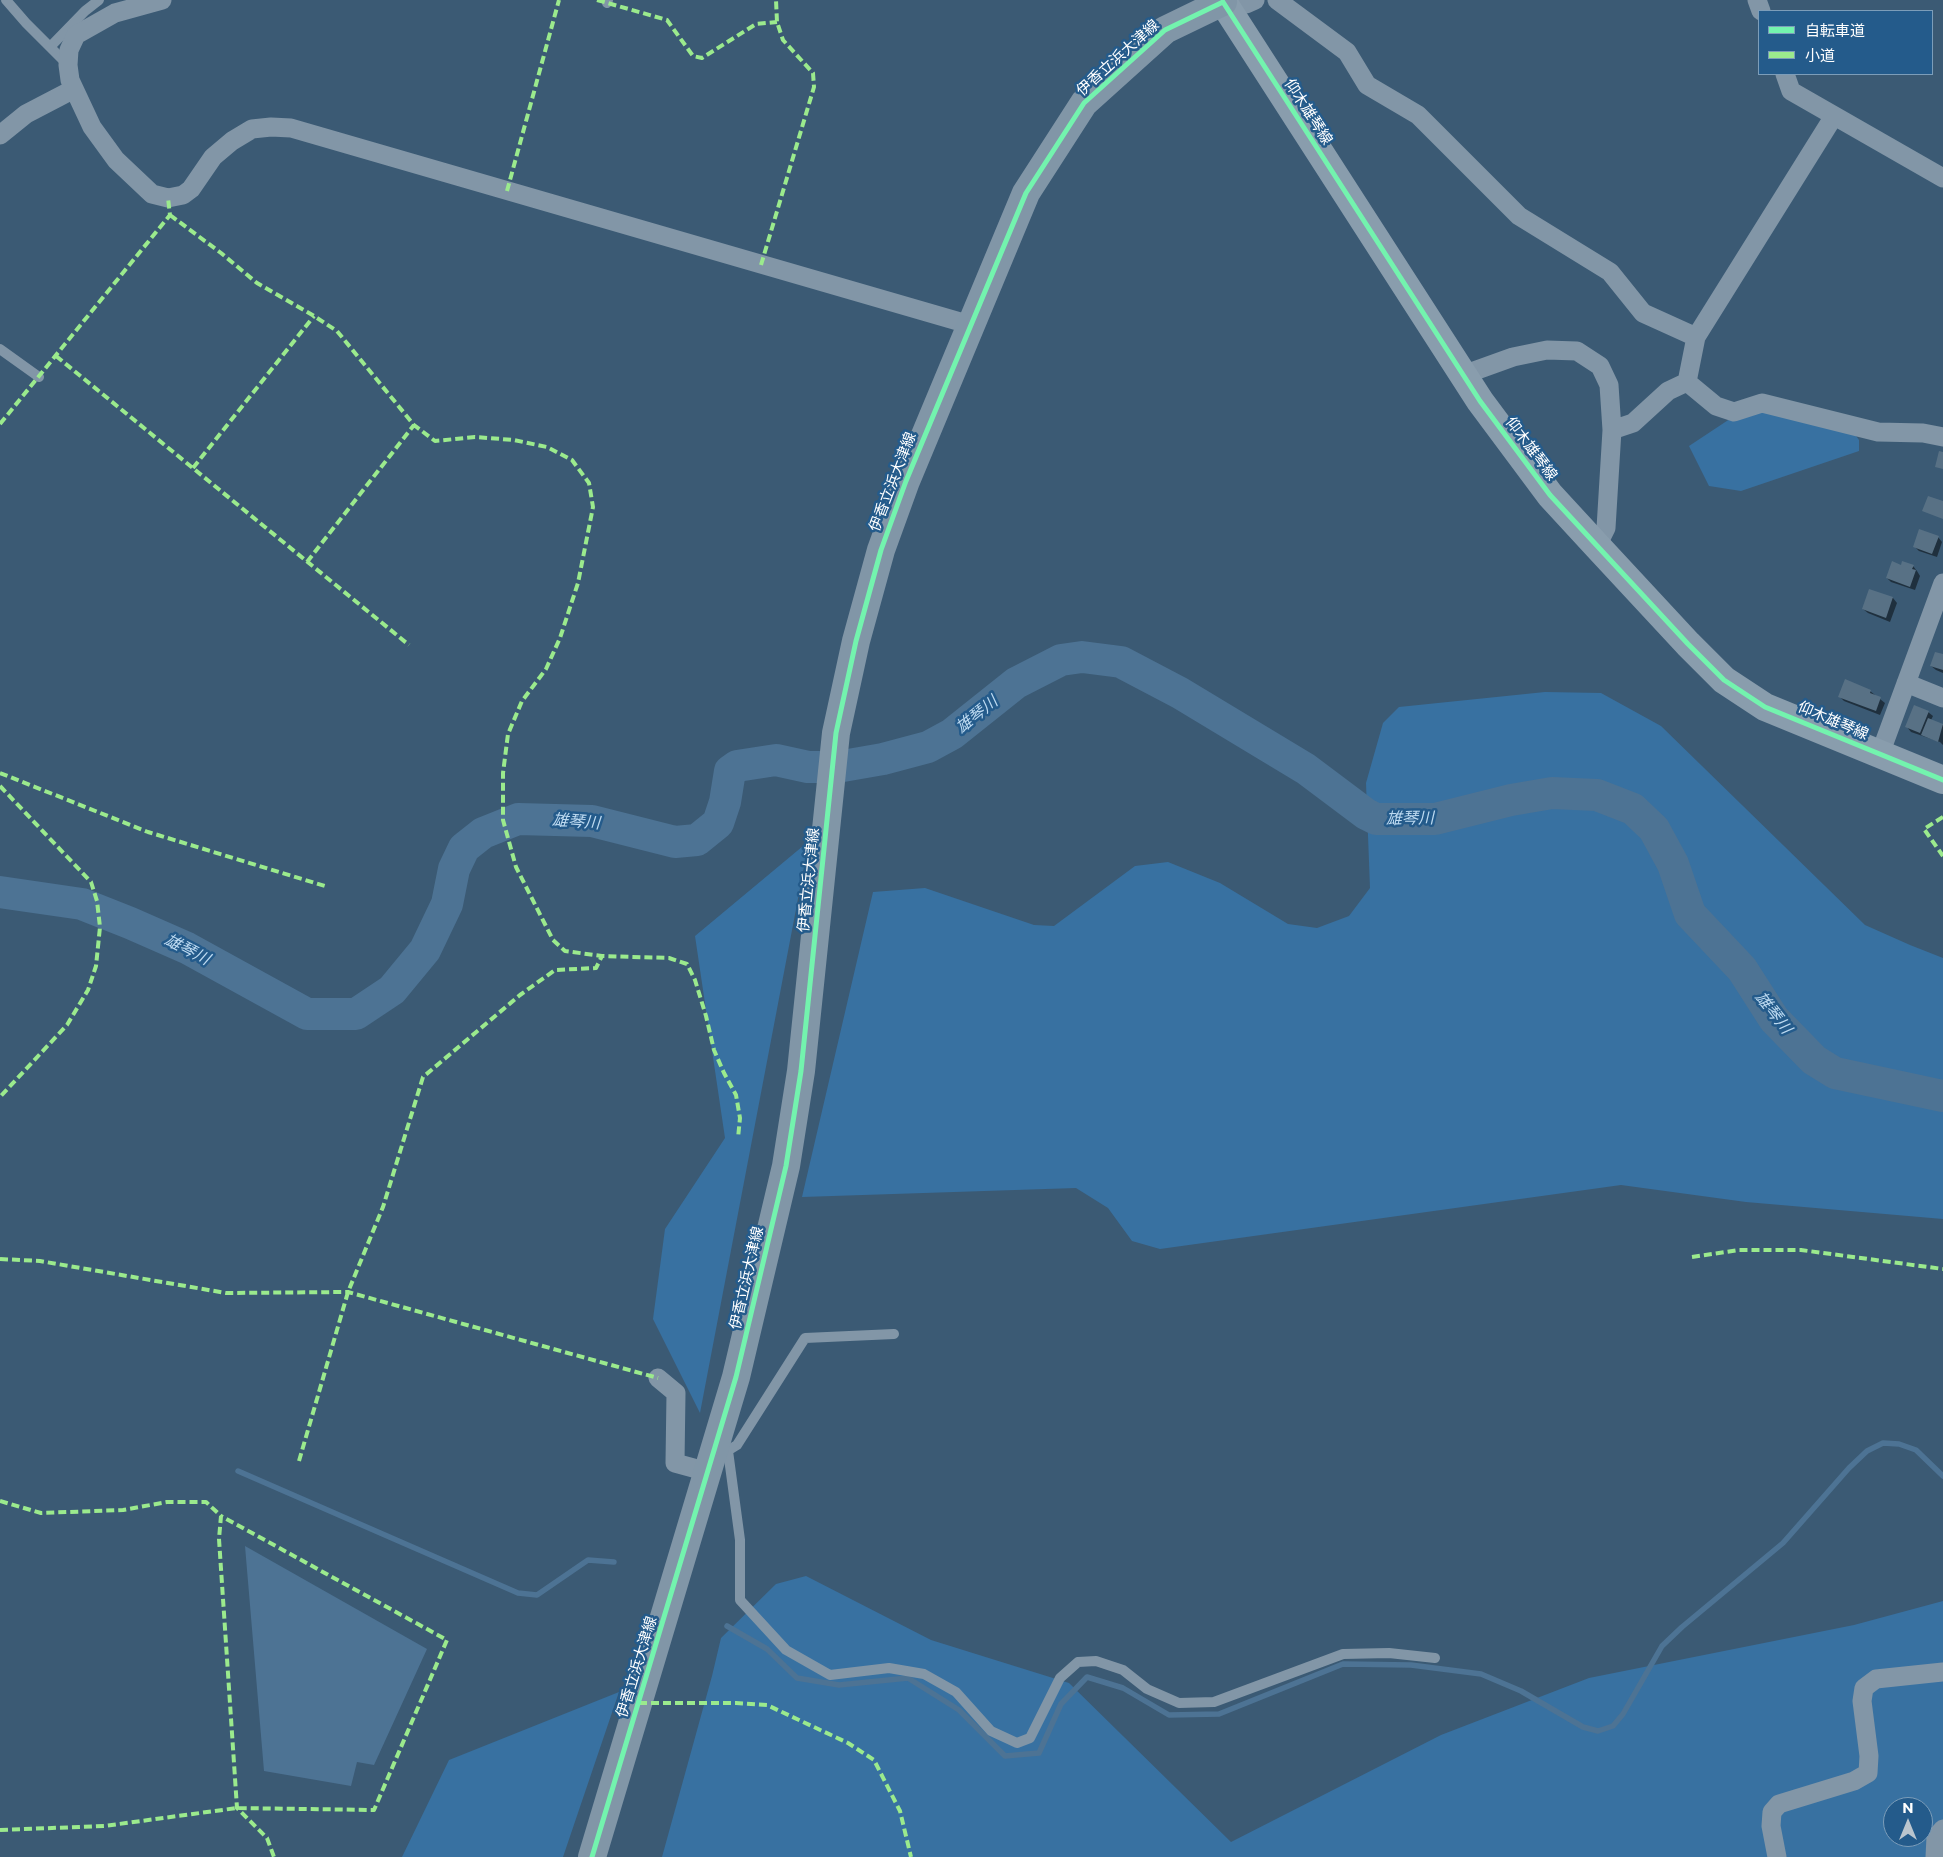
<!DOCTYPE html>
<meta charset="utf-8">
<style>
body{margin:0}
#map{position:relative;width:1943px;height:1857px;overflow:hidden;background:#3b5a74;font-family:Montserrat,"Noto Sans JP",sans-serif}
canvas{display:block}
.legend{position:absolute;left:1758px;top:10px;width:175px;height:65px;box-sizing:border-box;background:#245b8b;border:1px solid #7c9db9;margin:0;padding:6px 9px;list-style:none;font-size:15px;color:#fff}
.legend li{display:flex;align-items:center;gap:10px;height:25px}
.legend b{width:25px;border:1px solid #7c9db9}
.north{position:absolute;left:1883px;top:1797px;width:50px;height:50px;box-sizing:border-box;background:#245b8b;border:1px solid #7c9db9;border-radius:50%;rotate:0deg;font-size:14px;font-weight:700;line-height:20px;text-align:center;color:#fff}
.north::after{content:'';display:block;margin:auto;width:18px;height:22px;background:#bac5ce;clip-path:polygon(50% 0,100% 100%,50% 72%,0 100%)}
</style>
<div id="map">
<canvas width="1943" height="1857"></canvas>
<ul class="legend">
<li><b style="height:6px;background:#73f3ae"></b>自転車道</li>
<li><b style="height:6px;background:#9bea8d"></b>小道</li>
</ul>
<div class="north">N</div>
</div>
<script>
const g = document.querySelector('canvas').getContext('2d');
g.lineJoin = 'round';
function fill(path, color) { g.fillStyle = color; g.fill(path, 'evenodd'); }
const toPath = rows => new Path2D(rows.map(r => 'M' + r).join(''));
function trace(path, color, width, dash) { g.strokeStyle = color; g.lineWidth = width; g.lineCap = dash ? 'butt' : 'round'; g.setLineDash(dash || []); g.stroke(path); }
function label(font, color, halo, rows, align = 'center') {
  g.font = font + ' Montserrat,"Noto Sans JP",sans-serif'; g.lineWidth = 5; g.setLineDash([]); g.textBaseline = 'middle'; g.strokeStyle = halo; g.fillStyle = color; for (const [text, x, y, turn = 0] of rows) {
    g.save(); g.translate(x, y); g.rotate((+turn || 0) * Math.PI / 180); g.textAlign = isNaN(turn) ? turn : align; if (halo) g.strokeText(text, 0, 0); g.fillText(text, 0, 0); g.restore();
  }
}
fill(toPath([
 [1782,399,1823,409,1847,423,1859,440,1859,451,1741,491,1709,486,1689,446,1754,403],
 [1545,692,1601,693,1661,726,1865,925,1910,945,1943,958,1943,1219,1746,1202,1621,1185,1160,1249,1132,1241,1108,1208,1076,1188,802,1197,873,892,925,888,1034,925,1054,926,1135,866,1168,862,1220,883,1288,924,1317,928,1349,916,1370,888,1366,783,1383,723,1399,707],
 [809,841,700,1413,653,1319,665,1229,725,1138,695,936],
 [806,1576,931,1640,1069,1683,1231,1842,1441,1735,1589,1678,1854,1625,1943,1601,1943,1857,662,1857,712,1676,721,1638,776,1584],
 [1893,1807,1923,1807,1923,1837,1893,1837],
 [619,1692,563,1857,402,1857,449,1760]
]), '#3871a1');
fill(toPath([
 [245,1546,427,1649,374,1765,357,1762,351,1786,264,1771]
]), '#4d7394');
fill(toPath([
 [1938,537,1942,542,1937,557,1919,551,1914,546],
 [1901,566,1913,566,1917,571,1920,576,1915,590,1891,582,1887,578],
 [1870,591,1893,598,1897,603,1890,622,1868,613,1863,609],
 [1943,656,1943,673,1936,670,1931,666],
 [1870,691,1885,703,1880,715,1844,701,1840,697],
 [1928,712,1933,716,1931,720,1943,725,1943,745,1940,742,1911,732,1907,727]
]), '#0007');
trace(toPath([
 [238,1471,518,1593,537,1595,588,1560,614,1562],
 [727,1626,767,1649,797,1678,839,1685,908,1678,959,1710,1005,1756,1039,1753,1061,1704,1087,1677,1123,1688,1169,1715,1219,1714,1343,1664,1411,1665,1481,1674,1521,1691,1583,1727,1598,1731,1613,1726,1623,1714,1662,1646,1682,1627,1783,1543,1849,1468,1867,1451,1883,1443,1899,1444,1916,1450,1943,1476]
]), '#4d7394', 5.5);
trace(toPath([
 [0,892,82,904,130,923,187,948,307,1014,356,1014,392,990,425,950,447,904,454,869,464,848,483,833,518,819,592,821,675,842,697,840,718,823,725,802,730,771,737,766,776,760,808,767,837,767,883,759,928,747,952,734,1016,683,1061,660,1082,657,1121,662,1180,693,1306,769,1366,814,1376,819,1435,819,1511,800,1552,793,1597,795,1633,809,1654,829,1673,864,1690,914,1742,969,1774,1019,1814,1060,1835,1073,1943,1096]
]), '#4d7394', 32);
fill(toPath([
 [1939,451,1943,452,1943,469,1935,467],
 [1928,496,1943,501,1943,519,1922,511],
 [1919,529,1939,536,1932,554,1913,547],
 [1892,561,1901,565,1902,561,1914,565,1912,569,1916,570,1910,587,1886,578],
 [1869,589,1893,597,1886,618,1862,609],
 [1935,652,1943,654,1943,670,1930,666],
 [1845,679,1871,690,1870,693,1881,697,1876,711,1838,697],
 [1914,705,1929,711,1920,733,1905,727],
 [1928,718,1943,724,1938,742,1921,735]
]), '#587185');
trace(toPath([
 [6,0,26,23,68,65],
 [607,3,608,0],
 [50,47,85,11,99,0],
 [0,349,39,377],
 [728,1451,740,1540,740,1600,786,1650,830,1675,889,1668,924,1674,956,1692,991,1731,1017,1743,1030,1738,1060,1678,1078,1662,1096,1661,1123,1670,1147,1689,1179,1703,1214,1702,1343,1654,1389,1653,1435,1658],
 [724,1453,737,1445,805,1338,894,1334]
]), '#8296a7', 10);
trace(toPath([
 [162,0,115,13,76,35,69,50,68,65,70,80,92,127,116,160,152,194,168,198,183,195,191,189,213,157,232,141,252,129,271,127,291,128,971,325],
 [1277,0,1347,52,1367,85,1418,115,1519,216,1610,272,1643,313,1696,337,1834,116],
 [1757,0,1761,11],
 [1223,2,1246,4,1255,0],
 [1785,74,1791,91,1943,178],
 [0,135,26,114,74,89],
 [1463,375,1513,357,1547,350,1577,351,1600,366,1609,385,1612,430,1606,528,1597,546],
 [1687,382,1716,406,1734,412,1762,403,1878,432,1923,433,1943,437],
 [1612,430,1633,423,1668,391,1687,382,1696,337],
 [1906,683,1943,698],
 [1880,754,1943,583],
 [658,1378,676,1393,675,1463,708,1472],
 [1777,1857,1771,1826,1772,1812,1779,1804,1854,1781,1868,1773,1869,1756,1862,1701,1864,1688,1876,1679,1943,1672],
 [1935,1857,1936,1837,1943,1829]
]), '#8296a7', 19);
trace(toPath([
 [1223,2,1480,401,1550,495,1597,546,1688,644,1724,680,1765,707,1943,780]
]), '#899dad', 28);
trace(toPath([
 [592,1857,736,1377,786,1166,801,1071,836,733,856,641,881,550,906,481,1026,193,1084,103,1165,30,1223,2,1222,0]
]), '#8196a7', 28);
trace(toPath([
 [597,0,667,20,693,56,702,58,756,24,777,22],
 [507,191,559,0],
 [170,215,221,253,257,283,314,316,337,331,414,425,435,441,475,437,514,440,547,447,572,460,589,483,593,507,578,583,560,638,546,669,522,701,508,734,503,773,503,820,516,867,553,940,565,951,602,956,669,958,687,964,695,980,706,1016,714,1050,724,1073,736,1095,740,1118,738,1138],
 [761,265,814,87,813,73,783,40,777,22,776,0],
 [56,356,409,645],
 [0,424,170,215,168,198],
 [193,468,314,316],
 [307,562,414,425],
 [0,773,148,832,325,886],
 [0,786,91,882,97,901,100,927,96,966,88,990,67,1025,0,1097],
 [1943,817,1924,829,1943,856],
 [1692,1257,1739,1250,1801,1250,1943,1269],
 [0,1259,40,1261,226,1293,348,1292,658,1378],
 [299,1461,348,1292,383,1207,423,1077,520,995,555,970,596,968,602,956],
 [0,1501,41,1513,123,1510,167,1502,206,1502,221,1516,219,1539,237,1808,267,1838,274,1857],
 [639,1703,736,1703,767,1705,848,1743,874,1760,900,1811,911,1857],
 [0,1830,104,1826,237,1808,374,1810,447,1640,221,1516]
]), '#9bea8d', 4, [8, 4]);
trace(toPath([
 [592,1857,736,1377,786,1166,801,1071,836,733,856,641,881,550,906,481,1026,193,1084,103,1165,30,1223,2,1480,401,1550,495,1688,644,1724,680,1765,707,1943,780]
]), '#73f3ae', 5);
label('15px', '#fff', '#245b8b', [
 ["伊香立浜大津線",1118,58,-42],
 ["仰木雄琴線",1308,112,57],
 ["仰木雄琴線",1531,449,53],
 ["伊香立浜大津線",893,482,-69],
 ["仰木雄琴線",1833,721,23],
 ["伊香立浜大津線",809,880,-84],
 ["伊香立浜大津線",747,1278,-77],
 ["伊香立浜大津線",637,1667,-73]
]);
label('italic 16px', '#bddaf1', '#245b8b', [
 ["雄琴川",977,715,-39],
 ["雄琴川",1410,819,-1],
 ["雄琴川",576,822,4],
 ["雄琴川",187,950,27],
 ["雄琴川",1773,1013,52]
]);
</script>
